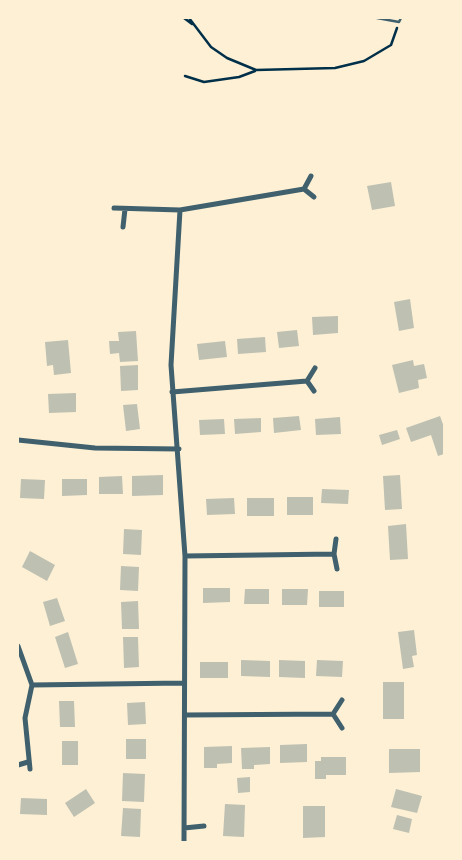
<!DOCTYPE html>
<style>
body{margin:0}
#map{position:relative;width:462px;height:860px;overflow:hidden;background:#fdf0d5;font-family:"Sofia Sans Condensed",sans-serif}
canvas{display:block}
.frame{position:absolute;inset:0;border:19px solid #fdf0d5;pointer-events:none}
</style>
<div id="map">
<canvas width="462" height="860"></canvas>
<div class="frame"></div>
</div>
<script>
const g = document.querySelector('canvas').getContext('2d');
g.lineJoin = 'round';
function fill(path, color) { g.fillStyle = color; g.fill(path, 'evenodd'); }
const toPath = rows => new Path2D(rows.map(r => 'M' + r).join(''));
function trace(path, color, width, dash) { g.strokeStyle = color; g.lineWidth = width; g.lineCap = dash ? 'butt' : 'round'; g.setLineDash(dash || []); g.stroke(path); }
fill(toPath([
 [391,182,395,206,372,210,367,186],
 [410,299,414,328,399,331,394,302],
 [338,316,338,333,313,335,312,317],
 [297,330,299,346,279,348,277,332],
 [136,331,138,361,120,362,119,353,110,354,109,341,119,341,118,332],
 [265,337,266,352,238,354,237,339],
 [68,340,71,373,54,375,53,365,47,366,45,342],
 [225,341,227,357,199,360,197,344],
 [413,360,414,366,424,364,427,378,418,380,419,388,399,393,392,365],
 [138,365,138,390,121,391,120,366],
 [76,393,76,412,49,413,48,394],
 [137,404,140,429,126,431,123,405],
 [299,416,301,430,274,433,273,418],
 [440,416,444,427,444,454,438,456,431,435,411,442,406,428],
 [340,417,341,434,316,435,315,419],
 [261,418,261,432,235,434,234,419],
 [224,419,225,434,200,435,199,420],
 [397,430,400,439,382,445,379,435],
 [163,475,163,495,132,496,132,476],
 [400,475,402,509,385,510,383,476],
 [122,476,123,494,99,494,99,477],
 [21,479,45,480,44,499,20,498],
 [62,479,87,479,87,495,62,496],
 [322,489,349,490,348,504,321,503],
 [287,497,313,497,313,515,287,515],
 [234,498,235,514,207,515,206,499],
 [247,498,274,498,274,516,247,516],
 [406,524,408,559,390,560,388,526],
 [124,529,142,530,141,555,123,554],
 [30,551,55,565,47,581,22,567],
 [121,566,139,567,138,591,120,590],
 [203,588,230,588,230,602,203,603],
 [245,589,269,589,269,604,244,604],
 [282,589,308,589,307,605,282,605],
 [319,591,344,591,344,607,319,607],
 [57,598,65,621,50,626,43,602],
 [138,601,139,629,122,629,121,602],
 [414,630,417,655,412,656,414,667,403,669,398,632],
 [68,632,78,664,65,668,55,637],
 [123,637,138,637,139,667,124,668],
 [241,660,270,661,270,677,241,676],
 [279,660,305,661,305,678,279,677],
 [317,660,343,661,342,677,316,676],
 [200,662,228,662,228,678,200,678],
 [383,682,404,682,404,719,383,719],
 [59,701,74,701,75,727,60,727],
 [145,702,146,724,128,725,127,703],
 [126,739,146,739,146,759,126,759],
 [62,741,78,741,78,765,62,765],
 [307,744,307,762,280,763,280,745],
 [232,746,232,763,217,764,217,768,204,768,204,747],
 [270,747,270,764,254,765,254,769,242,769,241,748],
 [389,749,420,749,420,772,389,773],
 [321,757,346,757,346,775,326,775,326,779,315,779,315,761,321,761],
 [123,773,145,774,144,802,122,801],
 [250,777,250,792,238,793,237,778],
 [86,789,95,803,74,817,65,803],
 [396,789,422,796,417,813,391,807],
 [21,798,47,799,47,815,20,814],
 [225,804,245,805,244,837,223,836],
 [303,806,325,806,325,837,303,838],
 [123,808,141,809,140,837,121,836],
 [397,815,412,819,409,833,393,829]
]), '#bec0b2');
trace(toPath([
 [184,18,192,24],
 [189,18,211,47,227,58,256,70,335,68,364,61,391,45,397,28],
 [185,76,204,82,239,77,255,71]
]), '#003049', 2.5);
trace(toPath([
 [377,18,399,22,401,18]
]), '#3f606c', 2.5);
trace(toPath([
 [304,189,311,176],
 [114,208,180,210,304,189,314,197],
 [180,210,171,365,185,556,184,842],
 [123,227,125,209],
 [314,391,307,381,315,368],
 [172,392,307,381],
 [18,440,95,448,179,449],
 [336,539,334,554,337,569],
 [185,556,334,554],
 [18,646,32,685,25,718,30,769],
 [32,685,183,683],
 [185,715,333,714],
 [342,728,333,714,342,700],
 [18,765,28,762],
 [184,828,204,826]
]), '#3f606c', 5);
</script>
